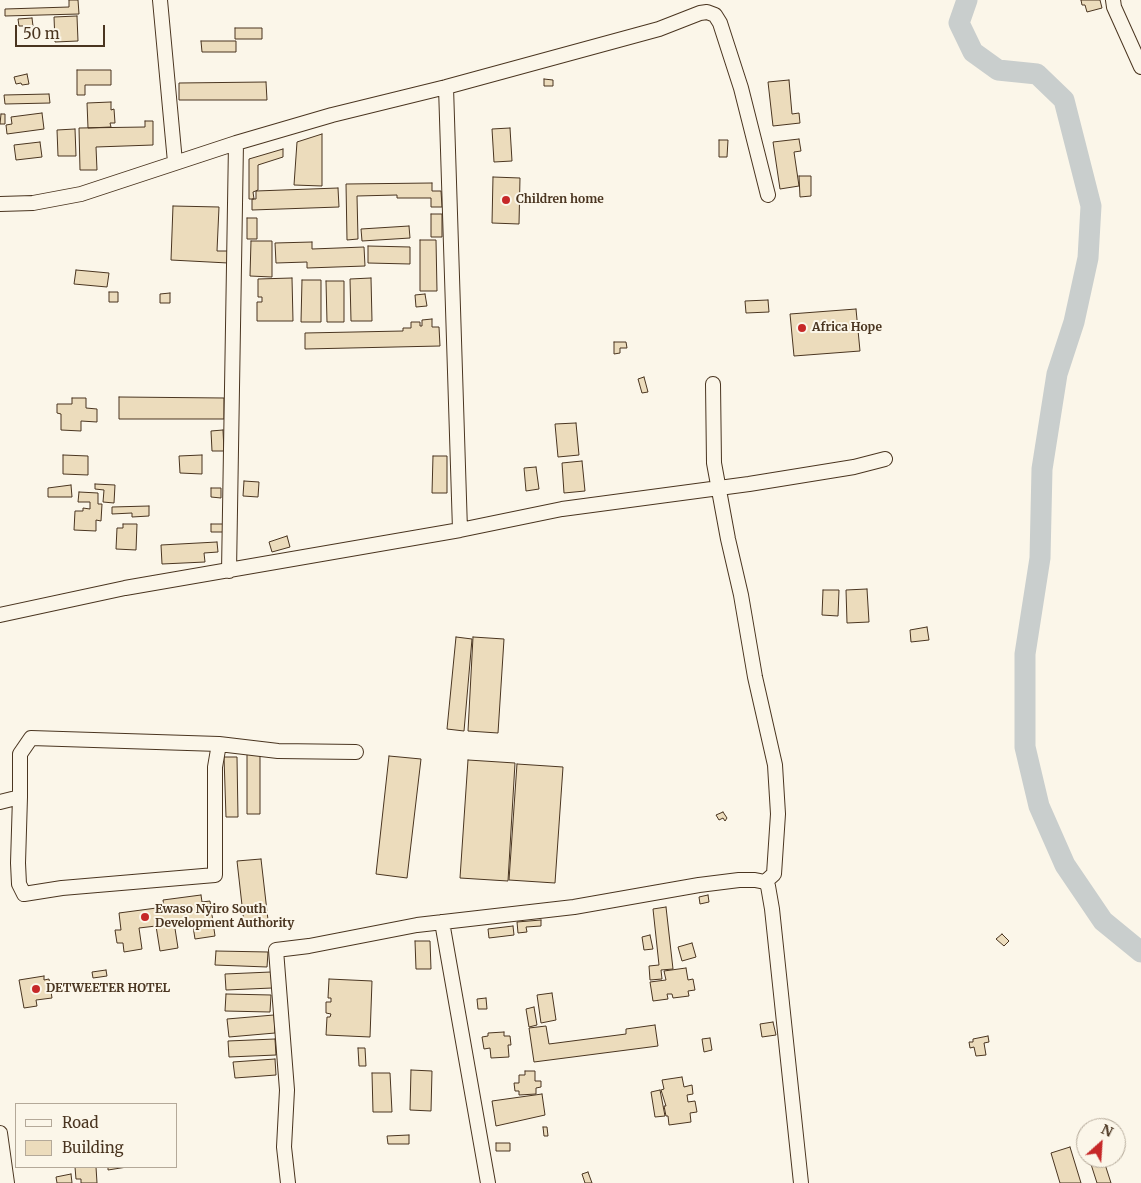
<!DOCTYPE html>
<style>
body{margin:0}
#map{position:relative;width:1141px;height:1183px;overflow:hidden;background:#fbf6e9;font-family:Merriweather,serif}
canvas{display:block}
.legend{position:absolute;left:15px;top:1103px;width:162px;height:65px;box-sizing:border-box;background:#fbf6e9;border:1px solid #b4a999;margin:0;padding:6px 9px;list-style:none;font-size:15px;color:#4a3520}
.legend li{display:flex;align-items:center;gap:10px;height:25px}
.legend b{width:25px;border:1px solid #b4a999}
.north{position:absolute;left:1076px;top:1118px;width:50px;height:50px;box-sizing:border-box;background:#fbf6e9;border:1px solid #b4a999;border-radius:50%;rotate:26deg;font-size:14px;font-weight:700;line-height:20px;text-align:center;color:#4a3520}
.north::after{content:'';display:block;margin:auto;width:18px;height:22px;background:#c62828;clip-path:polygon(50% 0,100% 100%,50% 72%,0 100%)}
.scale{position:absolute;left:15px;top:25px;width:90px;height:22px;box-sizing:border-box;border:2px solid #4a3520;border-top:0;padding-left:6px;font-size:15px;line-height:18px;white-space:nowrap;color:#4a3520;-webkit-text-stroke:4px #fbf6e9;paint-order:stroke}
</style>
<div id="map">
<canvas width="1141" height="1183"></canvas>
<ul class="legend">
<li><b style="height:6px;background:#fbf6e9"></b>Road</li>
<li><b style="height:14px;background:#ecdcbc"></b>Building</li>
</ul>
<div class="north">N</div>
<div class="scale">50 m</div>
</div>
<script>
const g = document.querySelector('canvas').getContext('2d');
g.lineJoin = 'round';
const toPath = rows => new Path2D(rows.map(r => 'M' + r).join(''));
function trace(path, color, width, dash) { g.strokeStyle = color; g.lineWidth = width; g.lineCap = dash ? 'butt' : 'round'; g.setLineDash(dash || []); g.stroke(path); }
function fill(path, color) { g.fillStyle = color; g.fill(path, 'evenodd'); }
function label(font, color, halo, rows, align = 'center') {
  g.font = font + ' Merriweather,serif'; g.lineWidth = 4; g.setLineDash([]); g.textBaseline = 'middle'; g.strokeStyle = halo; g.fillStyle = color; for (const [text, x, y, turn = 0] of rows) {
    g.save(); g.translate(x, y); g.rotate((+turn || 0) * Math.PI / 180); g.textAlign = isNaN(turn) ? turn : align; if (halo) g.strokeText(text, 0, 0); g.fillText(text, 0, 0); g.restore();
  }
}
trace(toPath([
 [967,0,959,23,973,52,998,70,1037,74,1064,100,1091,206,1088,258,1074,322,1057,374,1042,469,1040,558,1025,654,1025,747,1039,806,1065,865,1103,921,1141,952]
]), '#c9cecd', 21);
const building = toPath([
 [69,0,78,0,79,14,5,16,5,9,69,7,69,0],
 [1081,0,1100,0,1102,8,1087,12,1085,5,1082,5,1081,0],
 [77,16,78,41,55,42,54,17,77,16],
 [32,18,33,26,19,26,18,19,32,18],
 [235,28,262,28,262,39,235,39,235,28],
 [201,41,236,41,236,52,202,52,201,41],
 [77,70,111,70,111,85,85,85,85,95,77,95,77,70],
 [27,74,29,84,22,85,21,83,16,84,14,77,27,74],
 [544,79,553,80,553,86,544,86,544,79],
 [789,80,792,114,799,113,800,123,773,126,768,82,789,80],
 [266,82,267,100,179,100,179,83,266,82],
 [49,94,50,103,5,104,4,95,49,94],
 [111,102,111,110,114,109,115,123,110,123,111,127,88,128,87,103,111,102],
 [42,113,44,129,7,134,6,125,12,124,11,117,42,113],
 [1,114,5,114,5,124,0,124,1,114],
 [145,121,153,121,153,145,96,147,97,170,80,170,79,128,145,127,145,121],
 [510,128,512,161,494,162,492,129,510,128],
 [75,129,76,156,58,156,57,130,75,129],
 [322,134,322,186,294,185,297,142,322,134],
 [799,139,801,151,794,152,799,186,780,189,773,142,799,139],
 [719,140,728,140,727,157,719,157,719,140],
 [40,142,42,157,16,160,14,145,40,142],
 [283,149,283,157,258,165,258,190,253,192,254,199,249,199,249,159,283,149],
 [799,176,811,176,811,196,800,197,799,176],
 [493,177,520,178,519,224,492,223,493,177],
 [432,183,432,191,441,191,442,207,431,207,431,198,397,198,397,195,357,196,358,239,347,240,346,184,432,183],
 [338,188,339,207,252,210,252,199,256,199,256,191,338,188],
 [173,206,219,207,217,251,228,251,228,263,171,260,173,206],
 [431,214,442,214,442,237,431,237,431,214],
 [247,218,257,218,257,239,247,239,247,218],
 [409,226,410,238,362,241,361,229,409,226],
 [420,240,436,240,437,291,420,291,420,240],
 [251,241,272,241,272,277,250,276,251,241],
 [312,242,312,249,364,247,365,266,307,268,307,262,276,263,275,243,312,242],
 [368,246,410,247,410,264,368,263,368,246],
 [76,270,109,273,107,287,74,284,76,270],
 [292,278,293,321,257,321,257,302,262,302,262,297,258,297,258,279,292,278],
 [371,278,372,321,351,321,350,279,371,278],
 [302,280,321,280,321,322,301,322,302,280],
 [326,281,344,281,344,322,327,322,326,281],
 [109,292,118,292,118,302,109,302,109,292],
 [170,293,170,303,160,303,160,294,170,293],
 [425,294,427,306,416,307,415,295,425,294],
 [768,300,769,312,746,313,745,301,768,300],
 [856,309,860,351,794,356,790,314,856,309],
 [432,319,432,327,439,327,440,346,305,349,305,333,403,331,403,328,411,328,411,322,420,322,420,326,422,326,422,320,432,319],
 [614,342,626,342,627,348,620,348,620,353,614,354,614,342],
 [644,377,648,392,642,393,638,379,644,377],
 [119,397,224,398,224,419,119,419,119,397],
 [72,398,86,398,86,408,97,409,97,422,81,421,81,431,61,430,61,414,57,413,57,404,72,404,72,398],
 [576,423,579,455,558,457,555,424,576,423],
 [223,430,224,451,212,451,211,431,223,430],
 [63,455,88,456,88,475,63,474,63,455],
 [202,455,202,474,180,473,179,456,202,455],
 [433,456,447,456,447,493,432,493,433,456],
 [582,461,585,491,564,493,562,463,582,461],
 [536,467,539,489,526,491,524,468,536,467],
 [244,481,259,482,258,497,243,496,244,481],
 [95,484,115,485,114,503,103,502,104,490,95,489,95,484],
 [71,485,72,497,48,497,48,488,71,485],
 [211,488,221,488,221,498,211,497,211,488],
 [79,492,98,493,98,504,102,504,101,521,96,520,96,531,74,530,75,511,83,511,83,508,90,509,90,502,78,502,79,492],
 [149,506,149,516,132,517,132,513,112,514,112,507,149,506],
 [123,524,137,524,136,550,116,549,117,528,123,528,123,524],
 [211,524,224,524,224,532,211,532,211,524],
 [287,536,290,547,272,552,269,542,287,536],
 [217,542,218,552,204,553,205,562,162,564,161,545,217,542],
 [867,589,869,622,847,623,846,590,867,589],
 [823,590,839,590,838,616,822,615,823,590],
 [927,627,929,640,911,642,910,630,927,627],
 [456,637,472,639,464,731,447,729,456,637],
 [473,637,504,639,498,733,468,731,473,637],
 [247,753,260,754,260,814,247,814,247,753],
 [389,756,421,759,407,878,376,874,389,756],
 [224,757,237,757,238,817,226,817,224,757],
 [468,760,515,763,508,881,460,878,468,760],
 [517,764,563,767,555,883,509,880,517,764],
 [723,812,727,818,725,821,723,818,719,820,716,815,723,812],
 [261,859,268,920,244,923,237,861,261,859],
 [201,895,202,902,210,901,215,936,195,939,192,920,174,922,178,948,160,951,156,926,139,928,142,949,124,952,123,943,117,943,115,930,121,930,119,913,164,907,163,900,201,895],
 [708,895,709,902,700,904,699,897,708,895],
 [666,907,673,969,661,970,662,979,650,980,649,966,659,965,653,909,666,907],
 [541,920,541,926,526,927,527,932,518,933,517,922,541,920],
 [513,926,514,935,489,938,488,929,513,926],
 [1002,934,1009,941,1004,946,996,939,1002,934],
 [650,935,653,949,644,950,642,937,650,935],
 [415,941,430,941,431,969,416,969,415,941],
 [692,943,696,957,682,961,678,947,692,943],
 [216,951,268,952,267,967,215,965,216,951],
 [686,968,688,980,693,979,695,990,688,991,689,996,673,998,672,994,667,994,668,999,653,1001,650,982,666,980,664,971,686,968],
 [106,970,107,976,93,978,92,972,106,970],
 [271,972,272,988,226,990,225,974,271,972],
 [44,976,44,980,49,979,52,998,36,1000,37,1006,24,1008,19,980,44,976],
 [329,979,372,981,370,1037,326,1035,327,1017,330,1017,331,1014,326,1013,326,1002,331,1002,331,998,328,998,329,979],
 [552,993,556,1020,541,1023,537,995,552,993],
 [226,994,271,995,270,1012,225,1011,226,994],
 [486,998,487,1009,478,1009,477,999,486,998],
 [534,1007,537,1025,529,1027,526,1009,534,1007],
 [274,1015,275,1033,229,1037,227,1019,274,1015],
 [773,1022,776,1035,762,1037,760,1024,773,1022],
 [655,1025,658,1046,534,1062,529,1028,546,1026,549,1044,626,1034,626,1029,655,1025],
 [504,1032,504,1036,510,1036,511,1045,508,1045,509,1057,491,1058,490,1048,484,1049,482,1037,488,1036,488,1033,504,1032],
 [988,1036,989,1042,984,1043,986,1055,976,1056,974,1047,970,1048,969,1042,973,1042,973,1039,988,1036],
 [710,1038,712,1050,704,1052,702,1039,710,1038],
 [275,1039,276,1055,229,1057,228,1041,275,1039],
 [358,1048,365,1048,366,1066,359,1066,358,1048],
 [275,1059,276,1075,235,1078,233,1062,275,1059],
 [411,1070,432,1071,431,1111,410,1110,411,1070],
 [525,1071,535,1071,535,1081,541,1081,541,1087,536,1088,536,1094,519,1095,519,1091,515,1091,514,1083,519,1083,519,1075,525,1075,525,1071],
 [372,1073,390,1073,392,1112,373,1112,372,1073],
 [682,1077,684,1087,692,1085,693,1094,687,1095,688,1102,695,1101,697,1112,690,1113,691,1122,669,1125,668,1116,666,1116,664,1106,666,1106,661,1090,664,1089,662,1080,682,1077],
 [660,1090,665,1116,655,1117,651,1092,660,1090],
 [542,1094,545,1115,496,1126,492,1101,542,1094],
 [543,1127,547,1127,548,1136,544,1136,543,1127],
 [409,1135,409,1144,388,1144,387,1136,409,1135],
 [496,1143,510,1143,510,1151,496,1151,496,1143],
 [1070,1147,1081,1183,1060,1183,1051,1153,1070,1147],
 [1089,1158,1103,1158,1111,1183,1097,1183,1089,1158],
 [75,1167,96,1167,97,1183,81,1183,81,1179,76,1179,75,1167],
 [108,1167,127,1167,108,1170,108,1167],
 [588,1172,592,1183,585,1183,582,1174,588,1172],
 [71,1174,72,1183,57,1183,56,1177,71,1174]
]);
fill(building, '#ecdcbc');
trace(building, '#4a3520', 1);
const minor = toPath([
 [160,0,175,162],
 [1113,0,1114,7,1141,67],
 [446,87,460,530],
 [0,204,33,203,81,194,236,143,332,115,446,87,659,29,700,13,707,12,715,15,720,23,741,88,768,195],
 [713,384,714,463,728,539,741,595,755,677,775,765,778,814,774,874,765,882],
 [229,571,236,143],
 [0,615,125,588,460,530,562,509,749,484,854,467,885,459],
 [20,797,20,754,31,738,219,744],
 [0,802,20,797,18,863,19,884,24,894,62,888,215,875,215,767,219,744,278,751,356,752],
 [442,922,488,1183],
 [0,1133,7,1183],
 [288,1183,284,1147,287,1090,276,950,309,946,417,925,574,907,699,885,739,880,755,880,765,882,768,886,772,909,801,1183]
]);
trace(minor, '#4a3520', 16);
trace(minor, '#fbf6e9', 14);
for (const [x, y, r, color] of [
 [506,200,5,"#c62828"],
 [802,328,5,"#c62828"],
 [145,917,5,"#c62828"],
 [36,989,5,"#c62828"]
]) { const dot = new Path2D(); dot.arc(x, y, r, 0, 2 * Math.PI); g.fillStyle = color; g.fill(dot); trace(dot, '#fbf6e9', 2); }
label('bold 12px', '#4a3520', '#fbf6e9', [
 ["Children home",516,200],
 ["Africa Hope",812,328],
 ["Ewaso Nyiro South",155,910],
 ["Development Authority",155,924],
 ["DETWEETER HOTEL",46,989]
], 'left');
</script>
